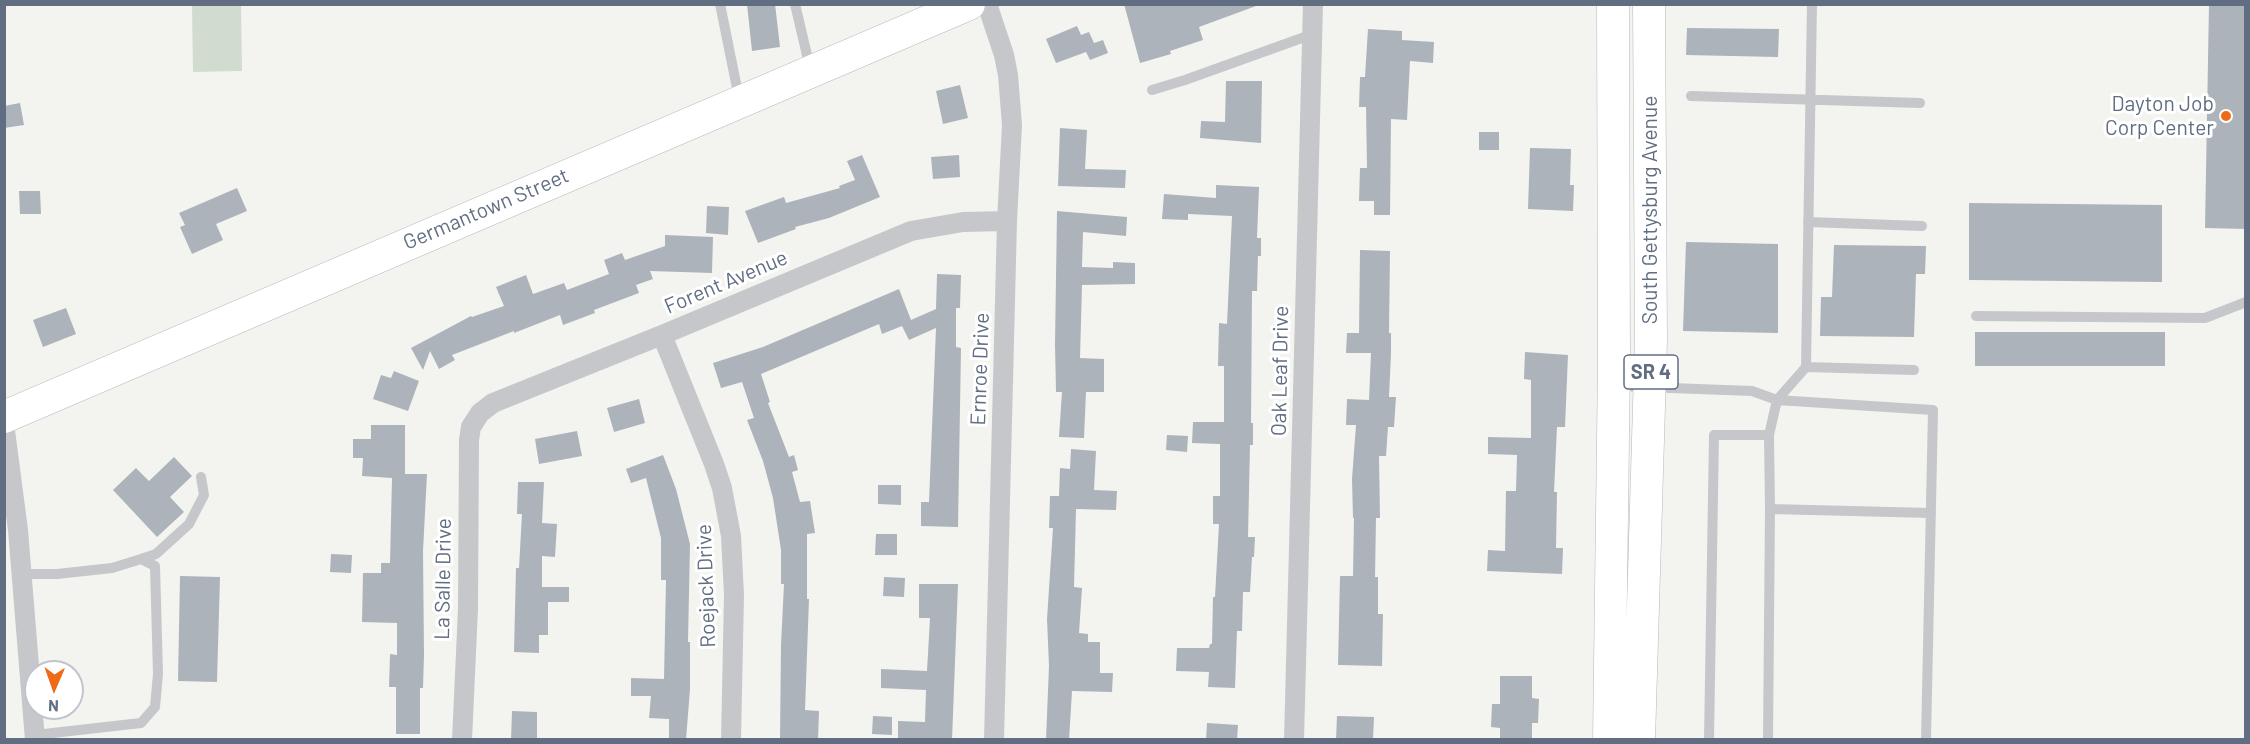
<!DOCTYPE html>
<style>
body{margin:0}
#map{position:relative;width:2250px;height:744px;overflow:hidden;background:#f3f4ef;font-family:Barlow,sans-serif}
canvas{display:block}
.frame{position:absolute;inset:0;border:6px solid #616e82;pointer-events:none}
.north{position:absolute;left:24px;top:660px;width:60px;height:60px;box-sizing:border-box;background:#fff;border:2px solid #c0c5cd;border-radius:50%;rotate:182deg;font-size:16px;font-weight:700;line-height:24px;text-align:center;color:#616e82}
.north::after{content:'';display:block;margin:auto;width:21px;height:27px;background:#ee6a15;clip-path:polygon(50% 0,100% 100%,50% 72%,0 100%)}
</style>
<div id="map">
<canvas width="2250" height="744"></canvas>
<div class="frame"></div>
<div class="north">N</div>
</div>
<script>
const g = document.querySelector('canvas').getContext('2d');
g.lineJoin = 'round';
function fill(path, color) { g.fillStyle = color; g.fill(path, 'evenodd'); }
const toPath = rows => new Path2D(rows.map(r => 'M' + r).join(''));
function trace(path, color, width, dash) { g.strokeStyle = color; g.lineWidth = width; g.lineCap = dash ? 'butt' : 'round'; g.setLineDash(dash || []); g.stroke(path); }
function label(font, color, halo, rows, align = 'center') {
  g.font = font + ' Barlow,sans-serif'; g.lineWidth = 6; g.setLineDash([]); g.textBaseline = 'middle'; g.strokeStyle = halo; g.fillStyle = color; for (const [text, x, y, turn = 0] of rows) {
    g.save(); g.translate(x, y); g.rotate((+turn || 0) * Math.PI / 180); g.textAlign = isNaN(turn) ? turn : align; if (halo) g.strokeText(text, 0, 0); g.fillText(text, 0, 0); g.restore();
  }
}
fill(toPath([
 [192,5,241,5,242,71,193,72]
]), '#d2dbd0');
fill(toPath([
 [747,4,775,4,780,47,752,51],
 [1124,4,1256,4,1256,6,1199,27,1203,40,1170,51,1171,54,1140,63],
 [2209,4,2246,4,2246,229,2205,228],
 [1077,26,1081,35,1089,32,1094,43,1103,40,1108,53,1090,60,1086,52,1056,63,1046,39],
 [1687,28,1779,29,1778,57,1686,55],
 [1368,29,1402,31,1402,40,1434,42,1433,63,1410,61,1407,120,1391,119,1390,215,1374,215,1374,201,1359,201,1360,168,1367,168,1366,107,1359,107,1360,77,1365,77],
 [1226,81,1262,81,1261,143,1200,138,1201,121,1225,122],
 [960,85,968,118,943,124,936,91],
 [20,103,24,125,4,128,4,106],
 [1060,128,1087,130,1085,169,1126,170,1125,188,1058,186],
 [1479,132,1499,132,1499,150,1479,150],
 [1530,148,1571,149,1570,185,1574,185,1573,211,1528,209],
 [862,155,880,197,829,218,795,227,796,229,758,243,745,211,784,197,786,203,840,188,839,186,855,180,847,161],
 [959,155,960,177,933,179,931,157],
 [1216,185,1259,187,1257,238,1261,238,1261,256,1258,256,1257,291,1252,291,1251,423,1253,423,1253,445,1250,445,1248,537,1255,537,1254,557,1252,557,1250,592,1243,592,1242,631,1237,631,1235,688,1208,687,1209,672,1176,671,1177,648,1209,648,1210,644,1212,644,1213,597,1215,597,1219,524,1213,524,1213,496,1220,496,1220,444,1192,443,1193,422,1224,422,1224,366,1218,366,1219,323,1227,324,1232,216,1188,214,1188,220,1162,219,1164,194,1216,198],
 [237,188,247,211,216,224,223,240,192,254,180,227,185,225,179,213],
 [19,191,40,191,41,214,20,214],
 [1969,203,2162,205,2162,282,1969,280],
 [707,206,729,207,728,235,706,233],
 [1057,211,1127,217,1126,236,1083,232,1082,267,1113,268,1113,262,1135,263,1135,284,1082,285,1080,358,1104,359,1104,392,1086,392,1084,438,1059,437,1062,392,1056,392,1055,345],
 [665,235,713,237,712,273,650,271,653,279,636,285,639,293,594,310,595,313,563,325,560,315,514,333,514,331,452,355,455,360,439,369,430,351,423,370,411,348,471,316,472,317,504,306,496,287,526,275,533,294,564,283,567,290,609,274,604,260,622,253,625,260,665,246],
 [1686,242,1778,244,1778,333,1683,331],
 [1834,245,1926,246,1925,274,1916,274,1914,337,1820,336,1821,297,1832,297],
 [1360,250,1390,251,1389,333,1391,333,1391,353,1389,397,1396,397,1394,427,1388,427,1386,456,1379,456,1380,518,1376,518,1375,577,1378,577,1378,614,1383,614,1382,666,1338,665,1340,576,1353,576,1354,518,1353,518,1352,479,1356,425,1346,425,1347,399,1369,400,1371,353,1346,353,1347,333,1359,333],
 [937,274,961,275,960,308,956,308,956,347,961,348,958,527,921,526,921,502,929,502,936,328,909,340,902,326,882,334,879,324,761,374,770,402,768,403,789,457,794,455,798,470,792,472,800,502,810,501,815,533,807,534,807,599,809,599,805,710,819,711,818,740,780,740,781,645,784,584,781,584,781,550,773,498,763,461,747,420,754,418,742,382,721,388,713,363,763,347,899,289,911,320,936,309],
 [66,308,76,334,43,347,33,320],
 [1975,332,2165,332,2165,366,1975,366],
 [1525,352,1568,355,1565,427,1557,427,1554,492,1557,492,1556,548,1563,548,1562,574,1487,571,1488,550,1505,551,1506,491,1516,491,1517,455,1488,454,1488,437,1531,438,1531,380,1524,379],
 [394,371,419,381,408,411,373,399,381,375,391,378],
 [639,399,645,423,614,432,607,408],
 [371,425,405,425,405,474,427,474,423,551,424,655,423,688,420,688,420,734,396,734,396,687,389,687,390,654,397,655,397,623,362,622,363,573,381,573,381,563,390,563,392,478,362,476,363,458,353,458,353,439,371,439],
 [577,431,582,456,539,464,535,439],
 [1167,435,1188,436,1187,452,1166,450],
 [1071,449,1096,451,1094,490,1117,491,1116,510,1076,509,1074,587,1082,588,1079,633,1088,634,1088,642,1100,642,1100,673,1113,673,1112,692,1072,691,1069,740,1046,740,1049,666,1047,619,1053,528,1049,528,1050,496,1059,496,1060,468,1070,469],
 [663,455,676,489,690,544,688,642,690,642,690,689,686,740,669,740,669,719,649,718,651,696,631,696,631,678,664,679,666,580,661,580,661,538,646,478,631,483,626,469],
 [174,457,192,476,170,497,184,512,157,537,113,490,136,468,149,481],
 [518,482,544,482,542,523,557,524,555,557,542,556,542,587,569,587,569,602,548,602,548,635,539,635,539,653,514,652,516,568,519,568,522,514,517,514],
 [878,485,901,485,901,505,878,504],
 [876,534,897,534,897,555,875,555],
 [331,554,352,555,351,573,330,572],
 [180,576,220,577,217,682,178,681],
 [884,577,905,578,904,597,883,596],
 [919,584,958,584,952,740,898,740,898,721,925,722,926,690,881,688,881,669,927,671,930,618,919,618],
 [1500,676,1532,676,1532,698,1539,699,1538,723,1532,723,1532,740,1500,740,1500,728,1491,727,1492,704,1500,704],
 [512,711,537,712,537,740,511,740],
 [873,716,892,717,892,735,872,734],
 [1337,716,1374,717,1373,740,1336,740],
 [1207,723,1238,725,1237,740,1206,740]
]), '#adb3ba');
const primary = toPath([
 [4,417,969,4],
 [1609,740,1614,364,1613,4],
 [1639,740,1651,339,1649,4]
]);
trace(primary, '#b5b8bc', 33);
trace(toPath([
 [720,4,739,98],
 [795,4,810,68],
 [1812,4,1806,367,1777,400,1769,435,1770,509,1931,513],
 [1152,90,1185,80,1313,34],
 [1691,96,1920,103],
 [1808,222,1922,226],
 [1976,316,2205,318,2246,302],
 [1806,367,1914,370],
 [1617,386,1752,391,1777,400,1933,410,1926,740],
 [141,559,156,554,189,524,204,495,201,477],
 [22,574,57,574,112,568,141,559,155,566,158,674,155,707,141,723,35,735],
 [1709,740,1714,435,1769,435],
 [1768,740,1770,509]
]), '#c5c7cb', 10);
trace(toPath([
 [987,4,1004,55,1008,75,1012,125,1007,221,994,740],
 [662,335,714,464,722,488,731,536,734,595,731,740],
 [4,423,18,530,35,740],
 [462,740,468,609,469,440,471,427,480,413,493,403,662,335,911,231,963,222,1007,221],
 [1294,740,1313,4]
]), '#c5c7cb', 20);
trace(primary, '#fff', 32);
for (const [x, y, r, color] of [
 [2226,116,6,"#ee6a15"]
]) { const dot = new Path2D(); dot.arc(x, y, r, 0, 2 * Math.PI); g.fillStyle = color; g.fill(dot); trace(dot, '#fff', 2); }
for (const [x, y, w] of [
 [1651,372,54]
]) { const box = new Path2D(); box.roundRect(x - w / 2, y - 17, w, 34, 4.5); g.fillStyle = '#fff'; g.fill(box); trace(box, '#616e82', 1.5); }
label('bold 20px', '#616e82', null, [
 ["SR 4",1651,372]
]);
label('21px', '#616e82', '#fff', [
 ["Dayton Job",2214,104],
 ["Corp Center",2214,128]
], 'right');
label('21px', '#616e82', '#fff', [
 ["Germantown Street",486,209,-23],
 ["South Gettysburg Avenue",1650,210,-90],
 ["Forent Avenue",726,282,-23],
 ["Ernroe Drive",980,369,-88],
 ["Oak Leaf Drive",1280,371,-89],
 ["La Salle Drive",443,579,-89],
 ["Roejack Drive",706,586,-92]
]);
</script>
